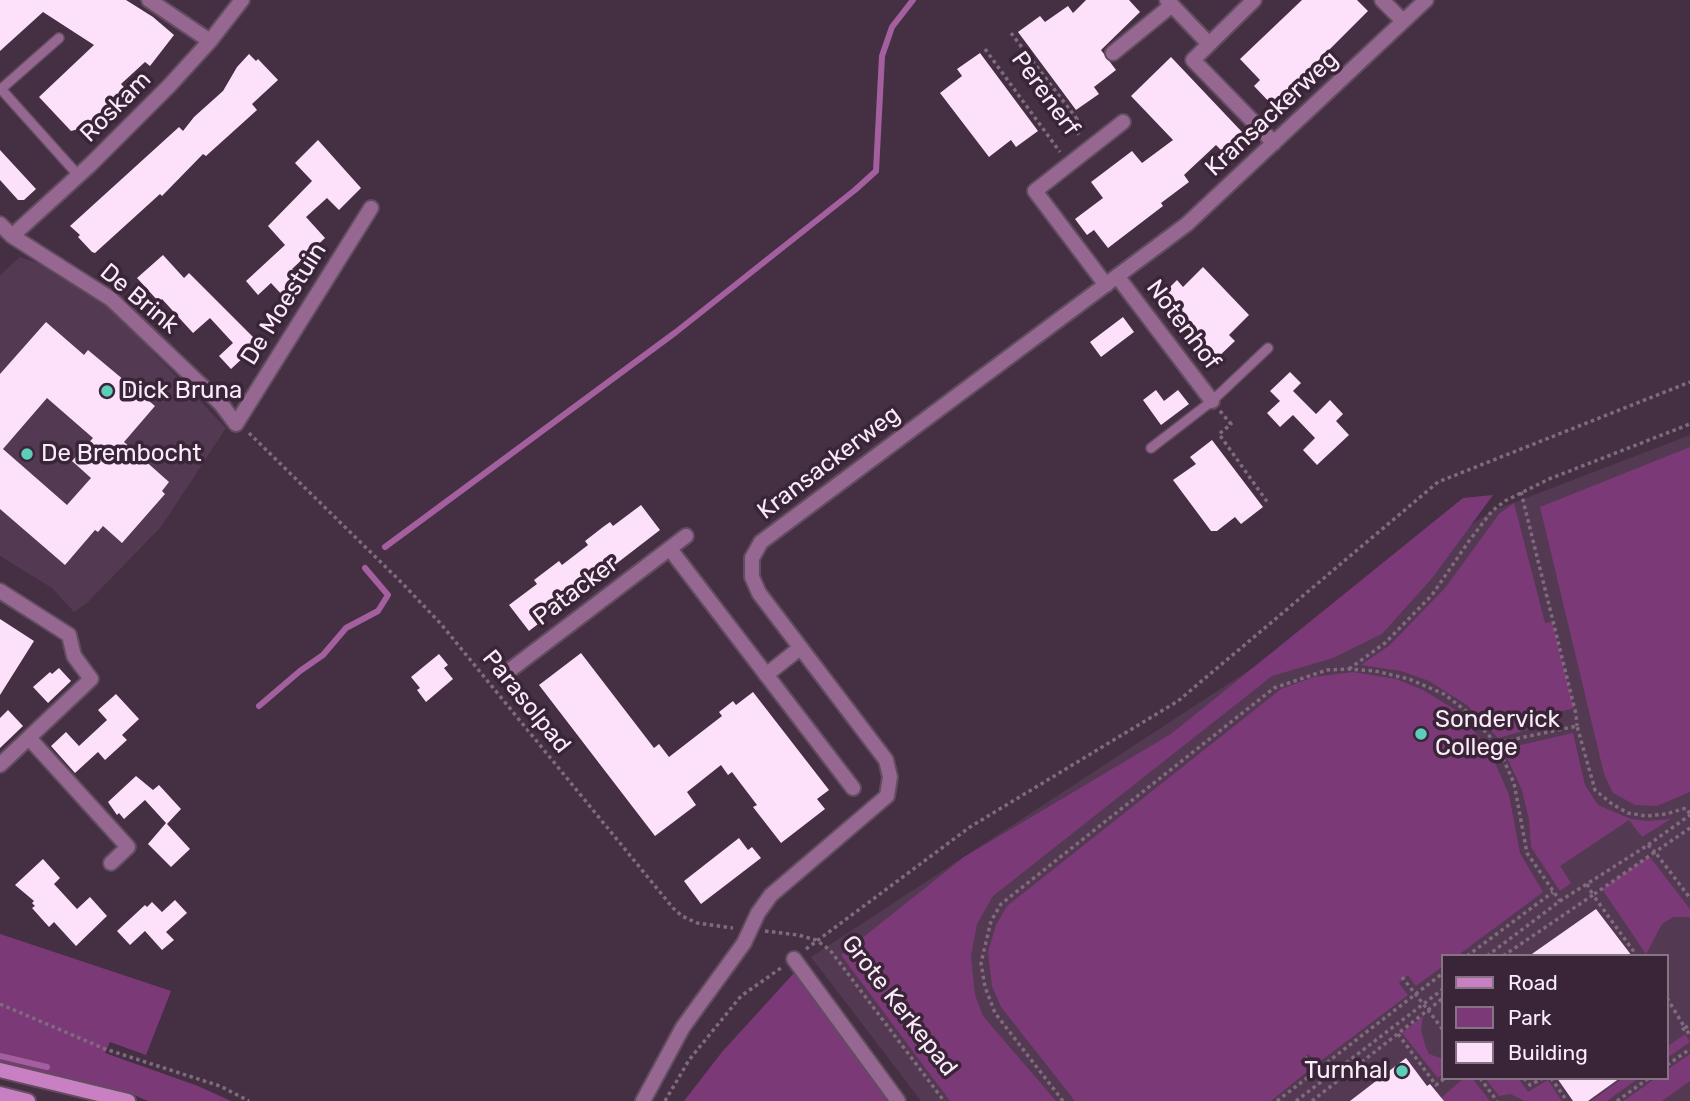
<!DOCTYPE html>
<style>
body{margin:0}
#map{position:relative;width:1690px;height:1101px;overflow:hidden;background:#452f43;font-family:Rubik,sans-serif}
canvas{display:block}
.legend{position:absolute;left:1441px;top:954px;width:228px;height:126px;box-sizing:border-box;background:#3a2538;border:2px solid #867485;margin:0;padding:9px 12px;list-style:none;font-size:21px;color:#f9ebf8}
.legend li{display:flex;align-items:center;gap:14px;height:35px}
.legend b{width:35px;border:2px solid #867485}
</style>
<div id="map">
<canvas width="1690" height="1101"></canvas>
<ul class="legend">
<li><b style="height:9px;background:#c980c3"></b>Road</li>
<li><b style="height:19px;background:#7b3a77"></b>Park</li>
<li><b style="height:19px;background:#fde0f9"></b>Building</li>
</ul>
</div>
<script>
const g = document.querySelector('canvas').getContext('2d');
g.lineJoin = 'round';
function fill(path, color) { g.fillStyle = color; g.fill(path, 'evenodd'); }
const toPath = rows => new Path2D(rows.map(r => 'M' + r).join(''));
function trace(path, color, width, dash) { g.strokeStyle = color; g.lineWidth = width; g.lineCap = dash ? 'butt' : 'round'; g.setLineDash(dash || []); g.stroke(path); }
function label(font, color, halo, rows, align = 'center') {
  g.font = font + ' Rubik,sans-serif'; g.lineWidth = 7; g.setLineDash([]); g.textBaseline = 'middle'; g.strokeStyle = halo; g.fillStyle = color; for (const [text, x, y, turn = 0] of rows) {
    g.save(); g.translate(x, y); g.rotate((+turn || 0) * Math.PI / 180); g.textAlign = isNaN(turn) ? turn : align; if (halo) g.strokeText(text, 0, 0); g.fillText(text, 0, 0); g.restore();
  }
}
fill(toPath([
 [20,257,44,265,104,301,226,428,161,527,87,603,74,612,52,588,0,556,0,275],
 [1690,435,1690,1101,921,1101,811,957,1492,511],
 [1443,956,1667,956,1667,1078,1443,1078]
]), '#533951');
fill(toPath([
 [1690,447,1690,792,1657,806,1635,805,1613,793,1604,774,1540,507],
 [1493,495,1433,577,1382,634,1333,658,1272,676,993,896,977,924,971,956,975,995,983,1016,1056,1101,950,1101,841,955,964,857,1171,734,1463,498],
 [1514,503,1545,623,1552,622,1574,708,1535,718,1535,728,1498,738,1467,705,1429,681,1401,671,1361,665,1390,645,1445,588,1499,514],
 [1353,672,1396,679,1423,690,1459,712,1490,751,1509,795,1520,853,1543,892,1457,956,1443,956,1443,966,1416,986,1408,975,1399,983,1408,995,1318,1063,1308,1054,1300,1061,1308,1071,1271,1101,1075,1101,1001,1007,992,986,988,952,996,925,1007,906,1281,689,1314,677],
 [1573,733,1585,785,1598,805,1631,819,1647,821,1671,819,1642,837,1629,820,1560,866,1571,883,1560,891,1531,847,1529,820,1522,790,1503,749],
 [1649,856,1690,909,1690,917,1673,917,1662,924,1646,954,1602,889],
 [0,934,171,991,146,1055,110,1042,105,1053,198,1086,231,1101,148,1101,134,1095,0,1065],
 [794,973,894,1101,684,1101,722,1052],
 [1423,1016,1421,1030,1426,1048,1429,1054,1443,1059,1443,1074,1438,1078,1402,1033],
 [1685,1034,1690,1042,1667,1058,1667,1047],
 [1690,1054,1690,1081,1662,1101,1623,1101,1656,1078,1667,1078,1667,1070],
 [1464,1078,1472,1078,1490,1101,1443,1101,1441,1098],
 [1485,1078,1518,1078,1528,1092,1548,1080,1562,1101,1525,1101,1510,1094,1499,1096],
 [1623,1078,1639,1078,1607,1101,1591,1101]
]), '#7b3a77');
trace(toPath([
 [385,547,676,332,855,190,876,171,882,56,892,27,913,0],
 [259,706,300,671,323,655,346,628,378,611,388,595,365,568],
 [0,1056,47,1067]
]), '#a45f9f', 6);
fill(toPath([
 [0,0,126,0,153,17,174,35,150,66,145,62,121,84,130,94,87,133,82,128,71,131,39,97,94,45,43,12,0,51],
 [1086,0,1129,0,1140,12,1101,50,1116,70,1094,87,1099,94,1076,110,1018,32,1040,16,1045,22,1068,6,1073,13],
 [1302,0,1357,0,1368,11,1273,106,1254,86,1260,80,1240,59],
 [980,53,1038,131,1016,147,1011,140,989,157,940,93,962,76,957,69],
 [249,54,256,61,258,59,278,80,252,104,257,110,206,156,203,154,162,196,160,194,95,253,92,252,78,237,80,235,70,226,179,127,183,131,194,117,223,91,237,67],
 [1171,57,1242,132,1222,151,1216,145,1184,175,1189,182,1161,203,1163,206,1108,248,1094,230,1087,235,1075,219,1103,198,1091,182,1132,151,1142,163,1173,140,1131,96],
 [318,140,361,188,339,210,327,198,306,217,325,238,292,269,298,276,292,282,296,286,284,297,271,283,258,295,246,281,285,245,268,226,312,181,295,163],
 [0,150,36,189,24,200,18,200,0,180],
 [163,255,184,278,189,273,259,343,231,369,219,356,233,343,210,318,193,333,162,299,159,302,137,278],
 [1203,267,1249,315,1229,335,1235,341,1215,360,1157,300,1177,280,1183,287],
 [1123,317,1134,332,1101,357,1090,342],
 [46,322,84,355,88,350,155,406,124,442,169,482,162,491,165,494,122,543,103,526,98,532,95,530,65,565,0,509,0,374],
 [47,398,93,438,72,461,91,478,67,505,3,449],
 [1290,372,1301,383,1293,391,1316,414,1330,400,1343,414,1336,421,1349,435,1317,465,1303,450,1315,438,1293,415,1280,427,1267,413,1280,401,1270,391],
 [1156,390,1164,401,1178,390,1189,404,1161,425,1143,400],
 [1212,440,1263,507,1241,524,1235,517,1217,531,1211,531,1173,480,1196,464,1190,457],
 [641,505,660,530,529,631,509,605,537,584,534,580,559,561,562,565,588,545,585,541,603,527,610,522,613,526],
 [0,619,34,641,0,695],
 [581,653,654,748,659,744,669,757,722,716,719,712,733,701,736,705,753,692,829,790,817,799,825,809,781,843,753,807,757,805,741,784,732,772,728,775,721,765,687,792,696,805,655,836,539,685],
 [439,654,448,665,444,668,453,679,426,702,417,690,420,688,411,677],
 [59,668,71,681,48,703,33,687,50,672,52,674],
 [116,694,139,719,122,735,127,740,105,760,98,752,75,773,51,746,66,732,79,746,107,720,98,710],
 [8,710,23,726,0,748,0,718],
 [136,776,153,790,159,785,181,809,167,824,190,849,171,867,148,844,166,823,145,800,124,819,119,813,117,815,108,802],
 [739,838,748,850,752,847,761,858,701,904,684,881],
 [43,859,60,878,54,884,77,909,90,897,107,916,76,946,54,922,49,927,32,908,35,906,32,903,34,901,15,885],
 [175,900,187,913,166,932,174,940,162,950,145,931,130,945,117,931,145,905,147,907,152,902,162,912],
 [1596,909,1632,956,1529,956],
 [1406,1058,1427,1086,1430,1084,1444,1101,1350,1101],
 [1557,1078,1620,1078,1588,1101,1573,1101]
]), '#fde0f9');
const service = toPath([
 [59,38,1,89,78,175],
 [1151,448,1212,401,1268,348]
]);
const minor = toPath([
 [149,0,210,41],
 [1167,0,1209,44],
 [1254,0,1193,60,1274,143],
 [1382,0,1403,21],
 [1113,53,1172,5],
 [0,224,12,236,111,299,221,404,236,424,371,208],
 [12,236,91,164,169,86,210,41,242,0],
 [1117,276,1212,401],
 [1106,285,1035,191,1123,122],
 [670,549,853,788],
 [0,591,69,635,74,656,91,679,0,765],
 [510,670,686,536],
 [766,675,800,648],
 [29,738,128,847,111,863],
 [794,959,898,1101],
 [643,1101,683,1027,744,943,758,913,771,895,887,796,890,777,886,760,759,593,752,577,752,558,761,542,1187,224,1426,0]
]);
const secondary = toPath([
 [0,1070,128,1101],
 [0,1094,28,1101]
]);
trace(service, '#624d60', 12);
trace(minor, '#624d60', 18);
trace(secondary, '#624d60', 18);
trace(toPath([
 [1011,33,1077,119,1071,124,1080,136],
 [985,49,1060,152],
 [1220,411,1231,424,1219,434,1268,503],
 [249,433,402,583,441,624,673,908,682,916,697,923,733,928],
 [1521,492,1576,714,1577,726],
 [1349,669,1385,643,1432,595,1469,541,1492,511,1505,501,1549,479,1690,424],
 [1496,743,1577,726,1595,790,1612,804,1628,813,1646,816,1666,814,1686,808,1690,814],
 [1648,845,1655,852,1690,828],
 [1587,884,1593,895,1655,852,1690,898],
 [765,931,798,935,816,940,830,950,944,1101],
 [806,949,970,827,1178,701,1438,482,1690,382],
 [1467,956,1553,892],
 [1487,956,1560,901,1648,845,1690,815],
 [1503,956,1593,895,1637,956],
 [1402,977,1428,1010,1443,998],
 [1667,998,1685,1028,1690,1024],
 [0,1004,105,1049,220,1086,249,1101],
 [1682,1030,1685,1028,1690,1035],
 [1398,1034,1436,1085,1445,1078],
 [1305,1057,1324,1078],
 [1667,1065,1690,1049],
 [1480,1078,1497,1101],
 [1524,1078,1530,1085,1543,1078],
 [1551,1078,1567,1101],
 [665,1101,689,1060,741,996,781,968],
 [1063,1101,995,1013,985,987,981,963,991,921,1001,904,1274,688,1327,670,1349,669,1375,671,1409,679,1444,694,1466,711,1496,743,1514,783,1527,853,1560,901],
 [1277,1101,1443,973],
 [1296,1101,1443,989],
 [1312,1101,1428,1010,1443,1030],
 [1617,1101,1649,1078]
]), '#7f6b7d', 3.5, [3.5, 3.5]);
trace(service, '#956791', 9);
trace(minor, '#956791', 14);
trace(secondary, '#c980c3', 14);
for (const [x, y, r, color] of [
 [107,391,7,"#5cceba"],
 [27,454,7,"#5cceba"],
 [1421,734,7,"#5cceba"],
 [1402,1071,7,"#5cceba"]
]) { const dot = new Path2D(); dot.arc(x, y, r, 0, 2 * Math.PI); g.fillStyle = color; g.fill(dot); trace(dot, '#3a2538', 2.5); }
label('24px', '#f9ebf8', '#3a2538', [
 ["Perenerf",1045,94,54],
 ["Roskam",116,107,-45],
 ["Kransackerweg",1272,114,-43],
 ["De Brink",139,299,40],
 ["De Moestuin",284,304,-58],
 ["Notenhof",1183,325,53],
 ["Kransackerweg",829,463,-37],
 ["Patacker",576,591,-37],
 ["Parasolpad",526,702,51],
 ["Grote Kerkepad",899,1006,52]
]);
label('24px', '#f9ebf8', '#3a2538', [
 ["Dick Bruna",121,391],
 ["De Brembocht",41,454],
 ["Sondervick",1435,720],
 ["College",1435,748],
 ["Turnhal",1388,1071,"right"]
], 'left');
</script>
